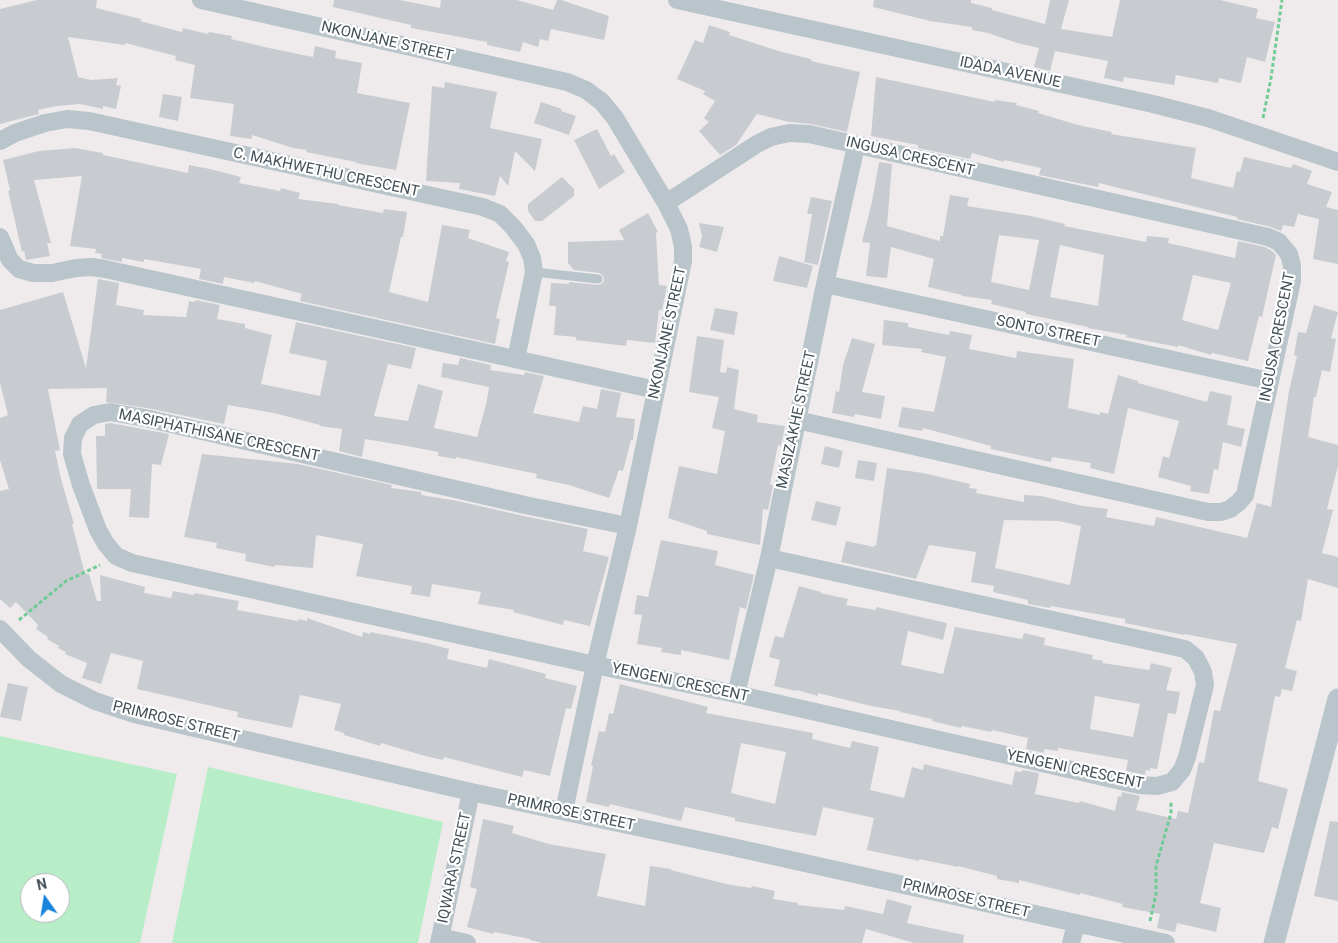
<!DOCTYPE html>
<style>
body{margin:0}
#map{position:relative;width:1338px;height:943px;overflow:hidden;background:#efebec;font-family:Roboto,sans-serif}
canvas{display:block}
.north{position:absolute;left:20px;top:873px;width:50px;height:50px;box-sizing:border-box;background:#fff;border:1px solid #b4b9bd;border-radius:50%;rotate:347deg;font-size:14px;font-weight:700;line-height:20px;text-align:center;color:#445159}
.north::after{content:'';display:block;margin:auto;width:18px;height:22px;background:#1884dc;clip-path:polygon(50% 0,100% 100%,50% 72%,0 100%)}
</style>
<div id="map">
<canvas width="1338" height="943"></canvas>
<div class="north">N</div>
</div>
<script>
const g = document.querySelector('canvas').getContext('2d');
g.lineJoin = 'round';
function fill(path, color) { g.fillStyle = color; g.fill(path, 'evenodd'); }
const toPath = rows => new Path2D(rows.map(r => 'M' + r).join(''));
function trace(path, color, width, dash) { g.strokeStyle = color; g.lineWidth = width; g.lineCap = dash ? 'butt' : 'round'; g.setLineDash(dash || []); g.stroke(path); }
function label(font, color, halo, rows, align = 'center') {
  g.font = font + ' Roboto,sans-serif'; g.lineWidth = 4.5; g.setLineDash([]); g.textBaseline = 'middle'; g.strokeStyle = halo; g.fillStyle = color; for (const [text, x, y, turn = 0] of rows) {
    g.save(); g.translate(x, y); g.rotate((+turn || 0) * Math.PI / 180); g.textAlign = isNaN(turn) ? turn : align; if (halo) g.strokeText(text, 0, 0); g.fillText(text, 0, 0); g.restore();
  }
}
fill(toPath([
 [0,736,177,774,140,943,0,943],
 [30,883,60,883,60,913,30,913],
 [208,767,443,822,418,943,172,943]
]), '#b8eec7');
fill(toPath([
 [37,0,97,0,96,8,141,19,140,21,182,32,183,28,208,34,209,32,232,36,231,39,269,48,313,57,315,46,336,51,335,58,362,63,357,93,410,103,396,170,355,163,356,162,306,152,307,150,293,148,252,135,252,139,230,136,234,104,190,98,195,65,175,60,176,56,125,43,125,45,68,37,78,77,91,80,118,78,116,85,121,86,116,109,103,106,103,109,80,104,57,106,38,110,39,114,0,124,0,9],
 [334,0,400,0,440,8,441,0,517,0,553,10,557,0,561,0,609,16,604,40,551,29,548,41,540,39,538,47,523,42,520,52,487,45,487,42,411,28,411,25,333,7],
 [874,0,971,0,971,3,992,8,992,10,1045,24,1050,0,1069,0,1061,29,1112,37,1120,0,1220,0,1258,9,1256,18,1275,22,1265,62,1247,57,1241,83,1219,78,1218,83,1176,75,1174,85,1124,77,1123,82,1104,78,1108,61,1055,51,1050,71,1034,67,1039,48,1017,43,988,33,972,30,972,27,930,21,873,7],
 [709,25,730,32,729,35,782,52,811,59,811,61,860,72,847,132,811,124,789,122,757,114,736,145,720,155,699,131,709,122,704,118,715,101,703,94,705,91,677,79,695,40,703,43],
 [876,77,995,102,995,100,1017,103,1016,105,1039,111,1038,113,1078,125,1112,132,1111,134,1196,148,1191,178,1233,188,1237,171,1240,172,1244,157,1291,168,1293,164,1312,171,1307,184,1332,192,1326,207,1338,210,1338,264,1313,259,1319,219,1298,214,1294,227,1283,225,1281,231,1271,227,1237,219,1237,217,1127,190,1099,183,1098,187,1039,175,1041,168,1004,160,1004,162,972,153,970,159,918,148,918,145,871,136],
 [445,82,497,92,490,128,542,139,535,171,515,151,508,186,500,176,495,196,459,189,460,183,426,181,432,86,444,88],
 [163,94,182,97,178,121,159,117],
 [541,102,562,109,561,111,576,116,569,135,534,123],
 [597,129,611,156,614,154,625,172,599,189,574,140],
 [75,148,103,153,103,155,188,173,189,165,210,169,241,177,239,183,280,191,281,188,300,193,298,199,338,204,338,205,383,213,384,209,407,212,403,237,401,237,389,292,428,302,442,225,470,230,468,238,509,252,506,261,509,262,496,318,500,319,495,344,300,301,302,294,255,281,254,283,224,277,223,284,199,279,201,269,144,259,144,262,122,258,122,262,101,258,102,254,95,253,96,249,70,246,82,176,34,180,51,243,47,243,50,256,26,260,24,251,22,252,8,191,10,190,3,160,39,151],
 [879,162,892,164,887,226,940,241,940,236,943,236,950,195,969,198,967,206,1031,216,1065,224,1064,226,1146,242,1147,236,1169,238,1168,243,1235,258,1238,241,1265,247,1272,251,1276,255,1262,317,1259,316,1248,361,1212,353,1211,355,1178,345,1178,347,1126,337,1127,335,1088,328,1088,327,1026,314,1026,312,991,304,992,300,962,296,962,295,928,287,934,259,891,247,887,278,866,276,870,243,862,242,872,202],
 [999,235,1039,240,1029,290,991,282],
 [1060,245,1104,255,1098,306,1050,297],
 [1193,275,1231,283,1218,330,1182,320],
 [562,177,574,189,574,196,542,221,535,221,528,211,528,204],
 [811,197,832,201,818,265,804,262,812,214,807,214],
 [648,213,658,232,656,233,659,285,667,286,662,310,659,310,655,343,627,340,626,346,576,340,576,337,554,335,556,306,549,306,551,283,569,284,569,282,598,285,603,283,604,280,603,276,599,273,574,270,568,263,568,242,624,240,619,230],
 [699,223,724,227,717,252,699,247,702,237],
 [779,256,813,266,807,288,773,281],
 [98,279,119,283,116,305,144,310,143,315,186,317,189,301,195,302,196,300,220,305,217,319,245,324,245,328,272,335,261,384,320,396,327,361,289,353,296,322,416,348,411,369,388,364,374,416,408,421,418,384,443,391,434,428,477,437,486,405,489,387,441,377,443,363,458,365,460,358,491,365,490,370,524,375,525,372,544,376,533,413,579,422,583,406,597,409,601,389,621,393,616,417,635,419,633,440,631,440,623,471,619,470,609,498,569,485,536,478,537,474,456,457,456,459,438,456,438,452,407,446,365,439,362,457,339,451,342,429,320,426,320,425,274,413,228,405,224,424,147,408,106,402,107,388,48,389,60,450,55,451,61,479,74,524,72,524,84,570,85,574,89,574,97,601,101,601,100,575,145,587,144,593,171,598,173,591,194,595,194,593,239,601,237,610,298,621,298,619,307,621,307,618,362,637,363,632,370,634,370,632,426,643,449,649,447,659,487,668,489,659,546,674,545,678,577,686,571,709,566,708,550,776,524,770,522,777,444,757,443,760,425,756,381,743,380,746,344,735,344,733,334,730,341,704,300,695,292,728,237,717,238,712,137,689,143,661,111,653,101,684,82,678,87,663,65,654,66,652,58,648,59,646,47,639,48,637,36,629,38,625,16,602,10,608,0,599,0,491,9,489,0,460,0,418,8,415,0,383,0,310,63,292,86,368],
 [1314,305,1338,312,1331,338,1336,339,1330,372,1322,370,1316,397,1314,397,1308,437,1338,445,1338,466,1327,509,1333,510,1322,553,1338,557,1338,588,1308,579,1301,621,1297,620,1285,668,1297,671,1292,691,1282,689,1280,697,1275,696,1258,781,1288,789,1278,829,1272,827,1264,853,1214,843,1200,903,1221,908,1216,932,1177,923,1175,932,1157,928,1160,914,1122,907,1123,904,1080,893,1080,895,1063,891,1019,880,1019,883,997,879,997,876,958,866,958,867,919,859,919,861,867,850,874,818,823,807,816,836,735,821,735,818,685,807,681,821,610,804,609,807,586,802,593,766,591,765,599,731,605,732,609,713,613,714,620,684,708,707,706,713,813,733,812,739,850,748,852,741,879,747,870,790,904,798,912,767,923,770,924,764,1012,785,1015,771,1022,772,1022,770,1039,773,1035,794,1079,803,1080,801,1115,811,1118,796,1121,797,1122,792,1140,796,1136,810,1176,819,1178,811,1188,813,1199,762,1204,763,1214,710,1220,711,1237,644,1184,634,1184,635,1125,623,1125,619,1051,606,1050,608,1028,604,1028,600,993,592,994,586,971,582,976,552,929,545,916,579,841,562,846,541,874,547,874,545,876,546,887,468,923,473,970,484,969,488,977,489,976,493,1024,502,1024,495,1041,496,1083,506,1108,509,1106,517,1154,526,1156,517,1247,538,1257,503,1271,507,1289,391,1297,356,1294,355,1298,332,1306,333],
 [1004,520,1059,521,1081,526,1070,585,995,568],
 [741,743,786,752,775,804,731,793],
 [715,308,738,312,734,335,710,330],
 [884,320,908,323,908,327,949,335,950,331,972,335,969,349,1016,358,1017,351,1074,359,1068,408,1100,415,1100,412,1108,414,1118,375,1138,381,1138,383,1207,402,1210,391,1232,396,1227,425,1245,429,1241,447,1223,442,1218,470,1214,469,1209,494,1190,491,1191,486,1158,477,1163,456,1169,458,1179,421,1128,408,1114,474,1090,468,1091,463,1052,457,1051,462,991,449,991,446,923,428,922,431,898,427,902,407,934,412,946,357,921,352,922,349,882,345],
 [697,336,724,340,720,372,726,373,727,367,739,370,734,409,758,415,757,422,785,426,781,446,778,445,770,484,773,485,768,510,763,509,760,545,707,534,707,531,668,518,679,466,717,474,725,431,712,428,719,397,689,392],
 [852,338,875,344,862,392,885,396,881,419,855,414,854,417,832,413,836,391,839,392,843,365],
 [110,423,169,434,161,465,152,464,149,518,129,517,131,489,97,489,96,436,105,436,105,424],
 [825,446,843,451,839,468,821,464],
 [202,454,298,464,392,485,391,488,421,492,421,495,458,501,519,515,588,529,583,551,609,557,590,626,564,620,563,625,513,612,514,610,478,604,481,592,432,584,430,597,411,594,412,586,356,576,363,544,316,535,313,568,275,565,274,567,245,561,246,554,216,548,217,543,184,537],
 [858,460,877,463,874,481,855,478],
 [816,501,841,507,836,526,811,520],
 [661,540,718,551,715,565,754,575,746,609,740,607,729,660,681,650,681,655,661,652,662,648,637,644,642,615,634,614,637,595,648,597],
 [799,586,821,592,820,593,848,599,846,605,876,610,876,607,947,623,943,640,908,631,901,665,943,674,955,627,1022,639,1024,633,1045,638,1044,645,1093,655,1092,659,1103,661,1102,663,1149,670,1151,663,1172,668,1166,690,1180,692,1176,714,1168,713,1157,769,1150,768,1150,771,1146,770,1145,775,1140,774,1126,771,1128,760,1058,748,1058,751,1044,749,1044,753,1026,749,1028,738,992,730,991,732,962,726,961,728,932,721,932,719,900,712,900,711,871,706,818,693,818,696,797,690,796,691,774,686,780,660,769,657,775,636,783,638],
 [1095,696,1140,704,1133,737,1090,729],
 [8,683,28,687,21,721,0,717],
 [483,819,514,826,512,833,549,844,606,854,597,896,645,906,650,866,671,869,671,870,726,884,751,888,752,886,775,891,773,899,798,903,798,905,844,910,845,906,883,914,887,899,912,906,907,923,964,935,963,943,914,943,866,929,862,943,542,943,530,940,530,939,494,932,493,934,467,927,477,889,470,887],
 [1330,821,1338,822,1338,901,1314,896]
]), '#c8ccd1');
trace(toPath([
 [1263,118,1271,78,1282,0],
 [19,620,66,581,100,565],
 [1150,921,1156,894,1156,866,1171,813,1171,802]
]), '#70cb94', 3, [4, 2.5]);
trace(toPath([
 [534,272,598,279]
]), '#b9c5cb', 9);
trace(toPath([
 [201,0,567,82,586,90,602,102,615,118,666,203,679,229,683,247,683,261,628,526,595,665,564,811],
 [677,0,1153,104,1208,118,1338,162],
 [0,141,15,133,45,123,67,119,89,121,483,207,500,214,513,227,526,244,532,258,534,272,516,359],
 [666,203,757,144,771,137,789,133,809,134,1268,237,1279,242,1289,254,1292,266,1292,281,1245,495,1238,503,1230,509,1221,512,1208,512,797,420],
 [0,237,10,260,19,269,33,273,52,273,76,268,92,267,105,269,656,390],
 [825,284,1270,381],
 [628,526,525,505,145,418,110,412,94,415,80,424,73,438,72,454,81,485,98,530,106,544,116,556,132,563,595,665,736,694,1139,785,1157,786,1172,782,1182,770,1187,757,1205,685,1203,672,1196,658,1185,649,769,558],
 [0,629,29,659,61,684,95,701,134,714,471,792,737,848,1166,943],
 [736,694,769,558,825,284,856,146],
 [440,937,467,943],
 [439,943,471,792],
 [1071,943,1076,924]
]), '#b9c5cb', 18);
trace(toPath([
 [1274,943,1338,699]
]), '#b9c5cb', 21);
label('15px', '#445159', '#fff', [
 ["NKONJANE STREET",387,42,13],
 ["IDADA AVENUE",1010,73,12],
 ["INGUSA CRESCENT",910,157,13],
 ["C. MAKHWETHU CRESCENT",326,173,12],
 ["SONTO STREET",1048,332,12],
 ["NKONJANE STREET",668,333,-78],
 ["INGUSA CRESCENT",1278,337,-79],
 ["MASIZAKHE STREET",797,420,-78],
 ["MASIPHATHISANE CRESCENT",219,436,12],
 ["YENGENI CRESCENT",680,683,12],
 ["PRIMROSE STREET",176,722,14],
 ["YENGENI CRESCENT",1075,770,12],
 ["PRIMROSE STREET",571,813,12],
 ["IQWARA STREET",455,868,-78],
 ["PRIMROSE STREET",966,899,13]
]);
</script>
